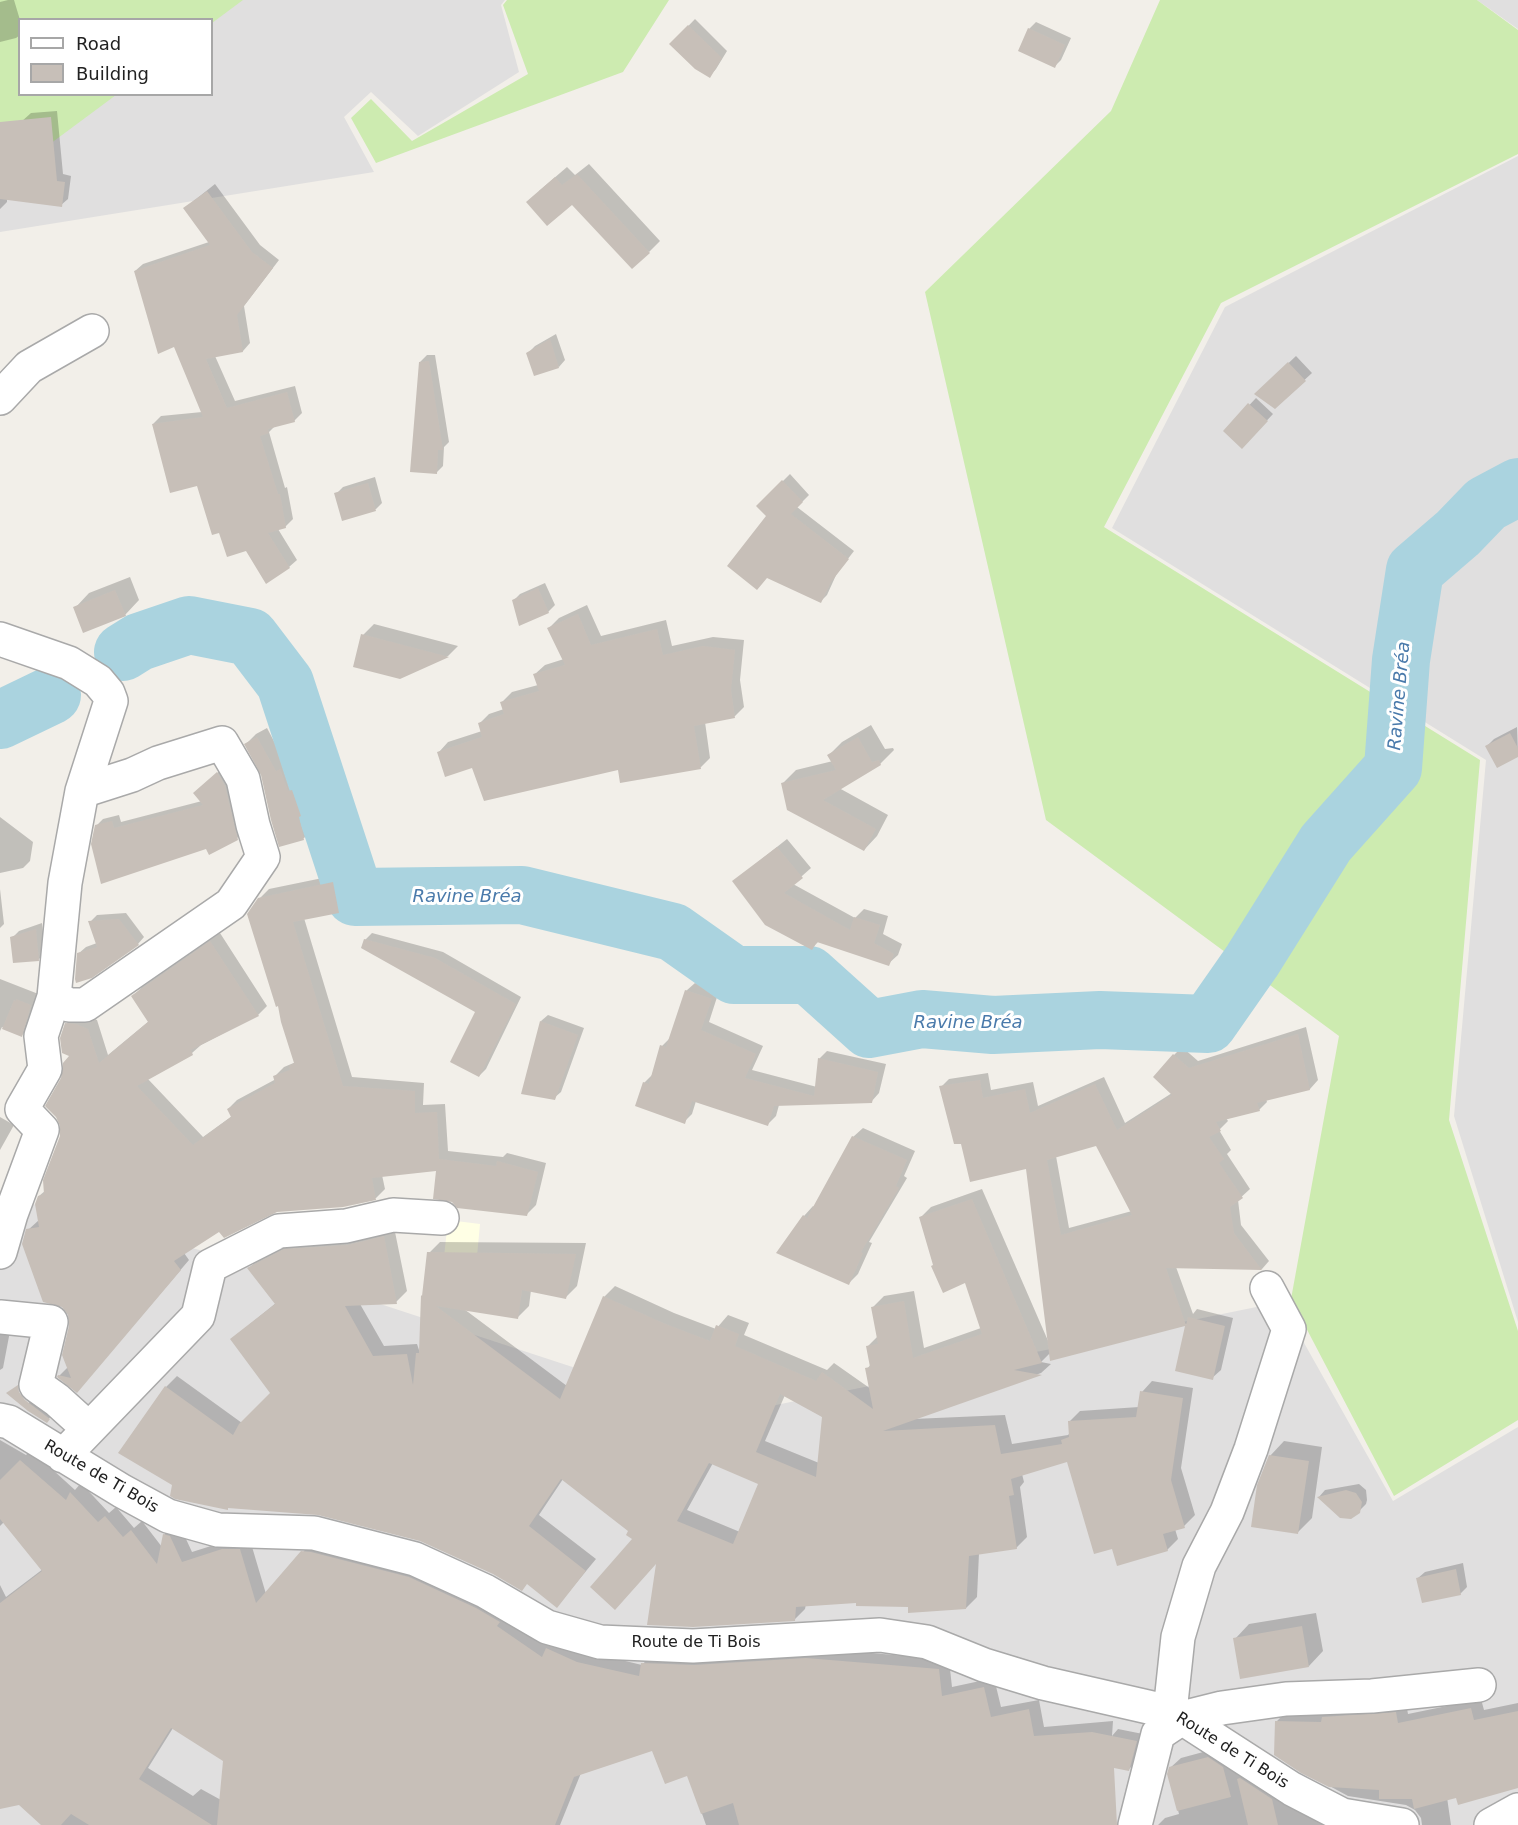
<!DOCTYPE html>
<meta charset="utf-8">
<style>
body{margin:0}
#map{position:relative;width:1518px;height:1825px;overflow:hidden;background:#f2efe9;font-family:"DejaVu Sans",sans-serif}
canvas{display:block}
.legend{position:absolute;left:18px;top:18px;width:195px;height:78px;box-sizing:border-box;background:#fff;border:2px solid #a7a7a7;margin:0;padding:8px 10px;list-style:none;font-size:18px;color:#222}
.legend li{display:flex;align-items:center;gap:12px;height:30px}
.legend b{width:30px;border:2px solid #a7a7a7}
</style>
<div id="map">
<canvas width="1518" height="1825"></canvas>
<ul class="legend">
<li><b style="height:8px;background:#fff"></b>Road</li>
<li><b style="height:16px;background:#c7bfb8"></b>Building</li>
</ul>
</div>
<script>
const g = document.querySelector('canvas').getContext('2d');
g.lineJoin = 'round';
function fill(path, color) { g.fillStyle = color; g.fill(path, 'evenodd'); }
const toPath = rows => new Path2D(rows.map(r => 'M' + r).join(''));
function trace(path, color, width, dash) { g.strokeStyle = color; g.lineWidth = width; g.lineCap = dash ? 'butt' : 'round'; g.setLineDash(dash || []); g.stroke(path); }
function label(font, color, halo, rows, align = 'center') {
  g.font = font + ' "DejaVu Sans",sans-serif'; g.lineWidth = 6; g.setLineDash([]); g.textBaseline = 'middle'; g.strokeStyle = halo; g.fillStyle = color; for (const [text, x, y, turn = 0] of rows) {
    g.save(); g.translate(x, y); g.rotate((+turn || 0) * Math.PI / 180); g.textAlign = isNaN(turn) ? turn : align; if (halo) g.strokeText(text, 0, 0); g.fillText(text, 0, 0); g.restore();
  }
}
fill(toPath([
 [0,0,505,0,501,5,519,72,418,136,371,92,344,117,374,172,0,232],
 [20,20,212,20,212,94,20,94],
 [1477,0,1518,0,1518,29],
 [1518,156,1518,1322,1454,1116,1486,760,1112,528,1225,307],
 [0,1195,301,1278,722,1416,1281,1302,1393,1501,1518,1427,1518,1825,0,1825]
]), '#e0dfdf');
fill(toPath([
 [448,1220,480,1224,474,1288,441,1285]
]), '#ffffe5');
fill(toPath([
 [0,0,243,0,212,23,212,20,20,20,20,94,116,95,0,181],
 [507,0,669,0,623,72,376,163,351,118,371,99,412,141,528,74,503,5],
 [1160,0,1477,0,1518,30,1518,154,1221,303,1104,527,1480,760,1449,1120,1518,1331,1518,1420,1394,1496,1291,1299,1339,1036,1046,820,925,292,1111,111]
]), '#cdebb0');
fill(toPath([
 [8,0,14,0,20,20,20,35,16,38,0,42,0,2],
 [695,19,727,51,716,69,710,76,671,44],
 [1036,22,1071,38,1061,60,1054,67,1029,29],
 [57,111,63,174,71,176,68,199,61,205,7,198,7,202,0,209,0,141,31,113],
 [589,164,660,241,649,252,572,203,539,191,567,167,575,175],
 [215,184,260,245,279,260,244,306,250,343,243,351,215,356,235,401,295,386,302,413,294,421,275,426,269,432,285,488,287,487,293,519,285,527,278,529,297,560,289,567,266,582,247,549,220,531,198,484,153,424,161,416,202,412,175,345,135,271,143,264,209,242,185,208],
 [556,334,565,360,559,367,528,353,535,346],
 [427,355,435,355,449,442,444,447,443,466,436,473,420,362],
 [1296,356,1312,373,1275,407,1256,394],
 [1256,398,1273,414,1242,447,1225,431],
 [790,474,809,495,797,507,854,551,837,573,827,595,820,602,768,576,768,516,758,506],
 [375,477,382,503,376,509,343,519,336,494,343,487],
 [130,577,139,600,125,615,75,608,89,593],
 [545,583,555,605,548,612,513,601,520,594],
 [587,605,601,636,666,620,672,646,713,637,744,640,740,680,744,707,735,716,705,722,710,758,701,767,619,769,473,767,439,752,448,742,482,731,480,723,489,714,504,709,502,702,512,692,538,685,535,674,545,665,564,659,549,628,559,618],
 [374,624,458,646,448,656,400,677,363,635],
 [871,725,885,749,893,748,894,750,880,764,839,788,888,815,877,836,864,850,783,783,796,770,833,761,829,755,842,742],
 [1517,727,1518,755,1487,746,1494,739],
 [267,728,285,762,290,760,297,783,301,781,310,806,308,808,313,829,304,838,280,845,263,774,246,744,256,734],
 [224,767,244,832,237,838,207,848,96,826,103,819,119,815,121,822,202,801,202,786],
 [0,817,33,842,30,861,23,868,0,873],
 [787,839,811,868,793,884,855,918,864,909,888,916,883,934,902,944,898,955,888,964,819,941,812,948,734,881],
 [342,874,347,902,338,911,304,918,352,1077,424,1083,423,1105,445,1104,448,1151,503,1157,507,1153,546,1163,536,1205,527,1214,438,1170,382,1175,385,1189,376,1198,277,1211,219,1230,184,1253,189,1260,77,1391,59,1376,68,1367,70,1316,28,1230,39,1220,39,1196,46,1190,61,1136,63,1079,71,1055,66,1024,76,1014,86,1015,97,1020,108,1055,149,1021,133,996,142,987,220,933,267,1006,258,1015,201,1045,192,1053,147,1078,203,1137,232,1116,228,1109,237,1100,276,1079,275,1076,284,1067,296,1062,259,899,269,889],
 [0,889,4,924,0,928],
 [126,913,144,937,138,944,78,954,86,947,97,943,90,922,97,915],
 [42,923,45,953,38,960,12,938,19,931],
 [372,933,443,952,521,997,486,1069,479,1076,477,1011,365,940],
 [0,979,41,995,32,1025,22,1035,2,1027,0,1031],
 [695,983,719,991,709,1022,763,1046,752,1070,817,1087,819,1059,827,1051,886,1064,879,1093,871,1102,779,1105,776,1116,767,1125,696,1101,692,1114,684,1122,644,1083,652,1075,662,1046,671,1037,686,991],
 [548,1015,584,1028,561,1092,554,1098,541,1021],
 [1306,1027,1318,1080,1310,1089,1266,1099,1267,1102,1259,1110,1226,1118,1228,1121,1219,1130,1231,1150,1227,1154,1250,1189,1238,1200,1241,1225,1269,1261,1262,1269,1176,1267,1193,1314,1197,1309,1233,1318,1221,1370,1212,1378,1188,1324,1052,1359,1051,1352,1041,1362,1051,1364,1041,1373,913,1419,1005,1415,1012,1444,1068,1435,1070,1433,1069,1422,1080,1411,1139,1407,1142,1392,1152,1381,1193,1388,1181,1468,1195,1515,1184,1526,1175,1529,1178,1539,1167,1550,1113,1547,1068,1460,1022,1474,1024,1482,1020,1487,1027,1537,1016,1548,979,1553,977,1597,966,1608,857,1601,806,1604,805,1609,794,1620,658,1561,630,1530,563,1479,539,1515,596,1559,557,1606,528,1583,494,1573,420,1539,319,1513,174,1484,166,1387,177,1376,242,1423,272,1393,232,1339,276,1303,249,1268,260,1258,296,1239,394,1227,407,1291,396,1302,360,1304,384,1346,417,1344,420,1353,429,1253,440,1242,586,1243,577,1286,566,1297,531,1290,529,1306,518,1317,464,1309,567,1386,604,1297,615,1286,674,1313,716,1329,728,1315,749,1323,744,1335,827,1370,834,1363,871,1389,867,1369,871,1364,868,1346,878,1336,873,1307,884,1296,914,1291,924,1348,981,1328,966,1281,935,1265,920,1218,931,1207,982,1189,1049,1343,1027,1168,962,1143,941,1087,949,1079,988,1073,991,1090,1033,1082,1038,1106,1104,1077,1125,1123,1172,1093,1174,1055,1182,1047,1198,1061],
 [1097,1144,1132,1211,1069,1228,1056,1156],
 [785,1395,823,1417,819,1463,765,1441],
 [713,1463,760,1483,740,1532,687,1510],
 [0,1117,14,1125,0,1150],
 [863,1128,915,1151,904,1176,907,1178,869,1242,872,1243,858,1274,849,1283,778,1252,804,1216,813,1206,815,1207,853,1137],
 [0,1323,11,1326,3,1368,0,1370],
 [35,1396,56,1412,46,1421,27,1405],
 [0,1440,26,1455,31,1450,75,1490,81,1483,109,1513,116,1507,134,1528,142,1521,162,1547,164,1535,174,1524,180,1526,192,1552,233,1539,250,1540,266,1594,312,1542,419,1567,506,1616,551,1646,558,1639,588,1652,642,1665,653,1653,817,1648,949,1660,952,1687,994,1678,1001,1707,1039,1700,1044,1727,1113,1721,1112,1736,1118,1729,1143,1734,1136,1762,1129,1769,1112,1736,1104,1825,706,1825,688,1774,653,1749,581,1773,560,1825,43,1825,19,1803,0,1807,0,1585,6,1597,43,1569,4,1522,0,1526],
 [173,1728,224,1760,221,1800,201,1789,193,1796,148,1768],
 [1284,1441,1322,1447,1312,1518,1298,1532,1270,1456],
 [1359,1484,1366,1490,1367,1500,1366,1504,1355,1515,1341,1516,1319,1497,1325,1490],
 [1463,1563,1467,1587,1460,1594,1418,1578,1425,1572],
 [1316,1613,1323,1651,1309,1666,1235,1639,1249,1624],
 [1481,1699,1484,1710,1518,1703,1518,1786,1440,1749,1451,1825,1422,1825,1421,1818,1415,1810,1406,1805,1348,1796,1302,1771,1277,1721,1287,1711,1406,1703,1408,1714],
 [1218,1748,1360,1825,1158,1825,1165,1818,1179,1814,1169,1774,1170,1768,1181,1758]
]), '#0003');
trace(toPath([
 [123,652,139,642,189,625,250,637,285,683,355,897,522,895,673,932,734,975,809,975,869,1029,922,1019,993,1025,1100,1020,1208,1024,1252,961,1326,843,1393,768,1401,660,1415,570,1458,533,1486,504,1518,487],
 [0,720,52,695]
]), '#aad3df', 58);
fill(toPath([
 [688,25,722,58,710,78,695,69,669,44],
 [1028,28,1065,45,1055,68,1018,51],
 [51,117,57,181,65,182,62,207,0,199,0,122],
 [577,174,650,253,632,269,572,205,547,226,526,202,555,177,562,185],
 [207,191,252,252,273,268,237,315,243,352,206,359,227,408,287,392,295,422,268,429,269,433,260,436,278,494,280,494,286,528,268,533,290,568,266,584,246,551,227,557,219,533,212,535,197,486,170,493,152,424,203,417,174,347,158,354,134,271,210,245,183,208],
 [550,339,559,368,534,376,526,353],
 [429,361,443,450,438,450,437,474,410,472,419,362],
 [1288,362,1306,381,1275,409,1254,394],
 [1248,403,1268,421,1242,449,1223,431],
 [782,480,803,502,791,514,849,559,831,582,821,603,767,578,757,590,727,566,766,516,756,506],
 [368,483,376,511,342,521,334,493],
 [538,588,549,613,519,626,512,600],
 [115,590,126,616,83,633,73,607],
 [578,614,591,645,657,629,663,655,703,646,735,650,731,690,735,718,694,726,701,769,620,783,618,770,484,801,472,768,445,777,437,752,482,737,478,723,504,714,500,702,539,691,533,674,565,665,547,628],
 [361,634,449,657,400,679,353,667],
 [1510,733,1518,748,1518,757,1497,768,1485,746],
 [257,737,276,771,280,769,288,791,292,790,301,816,299,817,304,840,279,847,271,820,261,775,244,744],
 [858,737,872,762,879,760,881,765,823,800,876,829,864,851,787,810,781,783,836,770,827,755],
 [217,772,225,786,238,840,209,855,206,849,101,884,91,844,95,825,112,821,114,828,203,805,193,793],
 [777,847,803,878,784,893,850,930,854,917,880,925,874,943,894,954,889,966,817,942,812,950,765,925,732,881],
 [333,882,339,913,293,922,343,1086,415,1091,415,1113,437,1112,439,1159,496,1166,497,1161,538,1172,527,1216,457,1208,452,1202,433,1199,436,1171,372,1178,376,1200,343,1207,277,1212,224,1238,219,1232,174,1261,181,1270,77,1393,57,1377,58,1375,71,1378,62,1355,69,1326,68,1315,62,1307,43,1302,22,1244,26,1229,39,1227,35,1204,38,1196,44,1194,43,1180,60,1136,60,1126,56,1117,45,1106,61,1078,63,1063,69,1056,62,1053,60,1038,65,1023,76,1024,88,1029,99,1063,148,1022,131,996,210,941,259,1016,191,1050,193,1055,137,1086,193,1145,231,1117,227,1109,275,1083,273,1076,290,1070,289,1066,294,1063,281,1022,278,1006,276,1007,247,914,258,898],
 [119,919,139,945,92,978,76,983,75,979,77,953,97,947,88,921],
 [36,929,39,961,13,963,10,937],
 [364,939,435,958,516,1004,479,1077,450,1062,475,1012,361,948],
 [685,990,712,999,701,1030,756,1054,745,1078,814,1096,818,1058,878,1072,872,1103,774,1106,768,1126,692,1101,685,1124,635,1106,643,1082,649,1084,660,1045,666,1047],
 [16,999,31,1005,22,1037,2,1029,14,1000,16,1001],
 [540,1021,578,1035,555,1100,521,1094],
 [1298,1034,1310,1090,1257,1103,1260,1111,1216,1122,1221,1131,1209,1137,1224,1159,1219,1163,1243,1198,1230,1207,1234,1233,1262,1270,1166,1268,1186,1325,1188,1317,1225,1326,1213,1380,1175,1371,1185,1326,1050,1361,1026,1169,970,1182,961,1144,954,1144,939,1086,980,1080,983,1098,1025,1089,1030,1113,1095,1084,1117,1130,1172,1095,1153,1077,1173,1054,1189,1068],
 [1096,1146,1132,1215,1061,1235,1047,1160],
 [852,1136,907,1160,896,1186,899,1188,861,1252,863,1253,849,1285,776,1253,803,1215,807,1218],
 [972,1199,1042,1363,1014,1370,1042,1375,883,1431,995,1425,1001,1454,1062,1444,1061,1440,1069,1437,1068,1421,1136,1417,1140,1391,1183,1398,1171,1480,1185,1528,1163,1534,1168,1551,1117,1566,1112,1549,1094,1554,1067,1462,1011,1479,1014,1495,1009,1496,1017,1549,969,1556,966,1609,908,1613,908,1607,856,1606,856,1603,796,1607,795,1621,693,1627,647,1625,656,1564,615,1610,590,1587,632,1539,626,1535,628,1531,561,1479,529,1526,586,1571,557,1608,527,1584,522,1591,493,1574,420,1541,318,1515,228,1508,228,1510,175,1499,170,1496,172,1485,118,1453,165,1386,233,1435,239,1424,270,1393,230,1339,275,1304,247,1268,284,1249,348,1245,384,1236,397,1304,345,1306,373,1356,407,1354,413,1385,416,1353,419,1353,421,1295,422,1296,427,1252,576,1254,566,1299,522,1290,518,1319,436,1306,560,1399,603,1296,663,1323,710,1341,716,1325,739,1334,735,1346,816,1381,822,1372,873,1409,865,1368,870,1367,866,1346,878,1344,871,1307,904,1301,913,1358,982,1334,965,1283,943,1293,931,1266,933,1265,919,1217],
 [780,1394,822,1417,816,1477,756,1452],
 [709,1463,758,1484,733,1544,677,1521],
 [18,1385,19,1392,25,1400,50,1419,47,1423,28,1411,6,1393],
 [1269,1455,1309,1461,1298,1534,1251,1527,1257,1485],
 [20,1460,66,1500,70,1492,98,1522,105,1516,123,1537,131,1530,157,1564,163,1534,170,1536,182,1562,222,1549,240,1549,256,1603,301,1551,311,1552,409,1577,476,1608,500,1622,497,1626,542,1657,546,1648,577,1662,639,1676,641,1663,694,1665,806,1658,939,1669,942,1696,984,1687,991,1717,1029,1709,1034,1736,1092,1732,1137,1741,1129,1771,1114,1768,1117,1825,739,1825,733,1803,701,1814,687,1776,665,1784,652,1751,574,1777,555,1825,217,1825,223,1761,171,1728,139,1779,212,1825,89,1825,71,1814,61,1825,41,1825,19,1805,0,1809,0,1603,42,1571,0,1519,0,1480],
 [1346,1490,1356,1493,1362,1502,1360,1513,1351,1519,1340,1518,1317,1497],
 [1456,1569,1461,1595,1422,1603,1416,1578],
 [1302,1626,1309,1667,1240,1679,1233,1638],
 [1471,1708,1474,1720,1518,1711,1518,1788,1458,1805,1456,1798,1414,1809,1412,1799,1379,1799,1379,1790,1329,1787,1301,1773,1274,1755,1275,1721,1321,1722,1322,1717,1396,1712,1398,1723],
 [1208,1757,1223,1767,1231,1797,1177,1811,1167,1774,1169,1767],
 [1240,1778,1272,1799,1278,1825,1248,1825,1237,1779]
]), '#c7bfb8');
const minor = toPath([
 [0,398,29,367,92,331],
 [0,639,69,663,98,681,108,693,111,701,82,791,65,883,54,997,41,1036,45,1069,22,1109,42,1130,11,1214,0,1252],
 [54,997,69,1005,85,1005,231,904,263,857,253,825,243,779,222,743,158,763,132,775,82,791],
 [0,1317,51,1322,36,1385,57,1400,89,1429],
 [0,1420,9,1422,122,1491,168,1516,218,1530,314,1533,415,1559,485,1591,547,1627,600,1642,693,1646,880,1635,927,1642,984,1665,1043,1683,1170,1712,1182,1718,1292,1789,1342,1815,1402,1825],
 [63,1456,198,1316,210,1266,279,1231,346,1226,393,1215,442,1218],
 [1170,1712,1178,1637,1199,1566,1227,1512,1251,1449,1289,1329,1267,1288],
 [1135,1825,1158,1734,1182,1718,1222,1708,1286,1699,1372,1696,1479,1685],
 [1491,1825,1518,1810]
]);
trace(minor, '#a9a9a9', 36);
trace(minor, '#fff', 33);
label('16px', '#222', '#fff', [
 ["Route de Ti Bois",101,1477,30],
 ["Route de Ti Bois",696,1643],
 ["Route de Ti Bois",1232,1751,32]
]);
label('italic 18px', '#4a7aab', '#fff', [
 ["Ravine Bréa",1400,696,-85],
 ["Ravine Bréa",467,897],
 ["Ravine Bréa",968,1023]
]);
</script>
